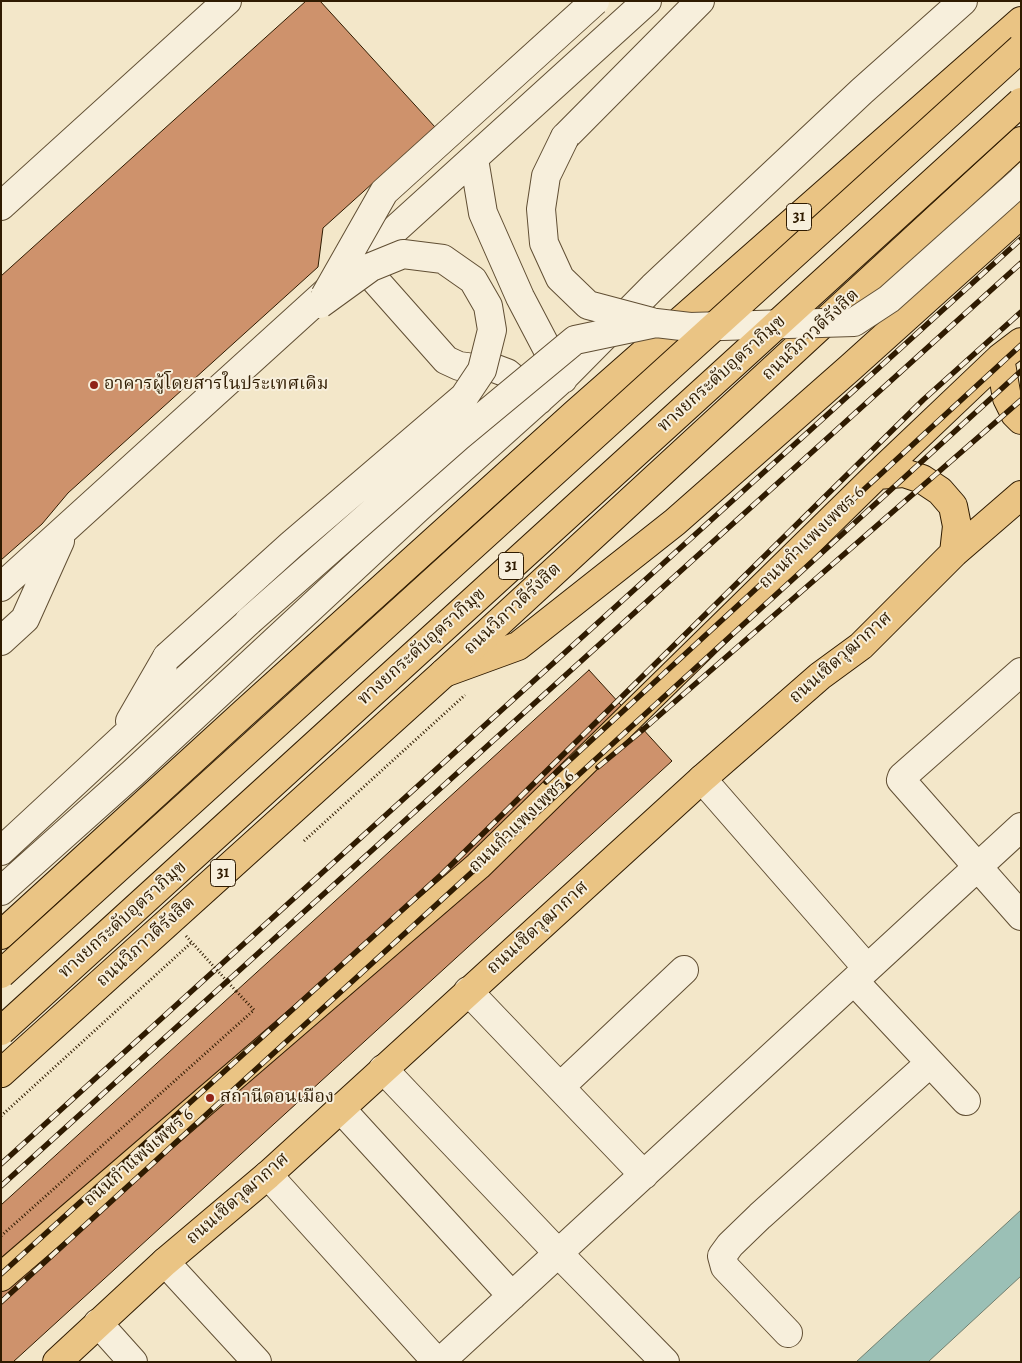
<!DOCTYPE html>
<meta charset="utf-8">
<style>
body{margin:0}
#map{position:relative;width:1022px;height:1363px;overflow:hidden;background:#f3e7c9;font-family:Alegreya,serif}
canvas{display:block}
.frame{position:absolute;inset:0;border:2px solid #2f1b01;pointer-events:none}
</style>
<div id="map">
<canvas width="1022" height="1363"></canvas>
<div class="frame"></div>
</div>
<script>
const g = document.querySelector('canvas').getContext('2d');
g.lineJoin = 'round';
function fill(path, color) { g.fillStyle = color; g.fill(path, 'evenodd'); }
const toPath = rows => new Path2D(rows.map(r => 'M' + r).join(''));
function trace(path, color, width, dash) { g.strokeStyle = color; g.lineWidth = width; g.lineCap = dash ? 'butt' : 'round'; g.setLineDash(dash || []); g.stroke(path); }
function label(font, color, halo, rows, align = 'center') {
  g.font = font + ' Alegreya,"Noto Serif Thai",serif'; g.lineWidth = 4; g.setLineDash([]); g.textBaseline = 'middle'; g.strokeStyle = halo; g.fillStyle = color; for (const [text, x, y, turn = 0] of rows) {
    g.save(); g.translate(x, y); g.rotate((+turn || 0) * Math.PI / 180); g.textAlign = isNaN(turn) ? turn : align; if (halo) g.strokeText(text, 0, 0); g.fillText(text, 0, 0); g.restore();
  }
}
const water = toPath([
 [1021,1210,1021,1276,928,1362,856,1362,1021,1210]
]);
fill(water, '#9bc0b6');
trace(water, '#707e6e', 1);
const building = toPath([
 [306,1,320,1,435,127,323,228,318,267,68,493,42,524,1,560,1,276,306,1],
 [589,670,672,761,13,1362,1,1362,1,1205,589,670]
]);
fill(building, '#ce926c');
trace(building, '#2f1b01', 1);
const minor = toPath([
 [565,137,700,1],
 [474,159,483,213,520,297,563,379],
 [1,206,227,1],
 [360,263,446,360,459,366,474,368,491,367,507,373,539,400],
 [1,587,647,1],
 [1,641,25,619,60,541],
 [1021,672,902,777,901,780,1021,916],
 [130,721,167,657],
 [702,779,867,968],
 [1,851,249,621],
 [1,891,133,773,417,509,563,378,653,287,862,91,963,1],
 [854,981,966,1101],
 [468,991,644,1175],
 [383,1069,558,1253,665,1362],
 [560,1087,684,970],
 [340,1108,512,1296],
 [268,1175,437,1362],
 [165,1262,257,1362],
 [98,1323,133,1362],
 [788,1333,725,1267,722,1256,730,1245,760,1216,930,1063],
 [440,1362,1021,827]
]);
const major = toPath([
 [1000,358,1007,398,1015,414,1021,420],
 [877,475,904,473,922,479,940,491,953,506,957,526,954,553],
 [444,673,518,646,675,522,851,367,1021,214],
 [1,1277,478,866,877,475,1000,358,1021,342],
 [57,1362,165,1262,268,1175,702,779,820,676,861,646,954,553,1021,495]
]);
const highway = toPath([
 [1,935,245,712,576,413,1021,21],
 [1,1073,444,673,1021,141]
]);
trace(minor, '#604e33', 30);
trace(major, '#2f1b01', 30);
trace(highway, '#2f1b01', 30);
trace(toPath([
 [304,841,465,695],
 [1,1116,192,942],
 [1,1236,254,1010,236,991]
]), '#2f1b01', 3, [1, 2.5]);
trace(minor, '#f7efdc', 28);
trace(major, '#eac484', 28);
trace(highway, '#eac484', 28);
const rail = toPath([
 [598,767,639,733,1021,400],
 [546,782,1021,345],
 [1,1164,1021,239],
 [1,1186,1021,263],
 [1,1274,443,873,923,400,1021,312],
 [1,1302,1021,371]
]);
trace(rail, '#2f1b01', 5.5);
trace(rail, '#f7efdc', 4, [11]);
const minorBridge = toPath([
 [565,137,546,176,541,209,544,243,560,278,588,305,652,322],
 [325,296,384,192,595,1],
 [249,621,458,437,575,340,656,323,690,327,854,322,889,299,1021,181],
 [167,657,291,545,464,397,482,370,492,330,488,306,473,280,443,259,403,254,371,267,320,304]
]);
const highwayBridge = toPath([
 [1,974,1021,48],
 [1,1031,1021,102]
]);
trace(minorBridge, '#604e33', 30, []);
trace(highwayBridge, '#2f1b01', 30, []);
trace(toPath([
 [186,936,236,991]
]), '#2f1b01', 3, [1, 2.5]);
trace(minorBridge, '#f7efdc', 28);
trace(highwayBridge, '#eac484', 28);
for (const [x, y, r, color] of [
 [94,385,5,"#8f2418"],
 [210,1098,5,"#8f2418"]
]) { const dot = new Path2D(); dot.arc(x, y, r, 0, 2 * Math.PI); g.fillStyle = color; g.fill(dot); trace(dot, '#f7efdc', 2); }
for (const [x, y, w] of [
 [799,217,25],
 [511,566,25],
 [223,873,25]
]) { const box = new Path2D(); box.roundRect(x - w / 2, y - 13.5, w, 27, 4); g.fillStyle = '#f7efdc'; g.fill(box); trace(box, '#2f1b01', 1); }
label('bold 16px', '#2f1b01', null, [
 ["31",799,217],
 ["31",511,566],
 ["31",223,873]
]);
label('18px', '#2f1b01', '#f7efdc', [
 ["ถนนวิภาวดีรังสิต",811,335,-43],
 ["ทางยกระดับอุตราภิมุข",722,374,-42],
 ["ถนนกำแพงเพชร 6",812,538,-44],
 ["ถนนวิภาวดีรังสิต",513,609,-43],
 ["ทางยกระดับอุตราภิมุข",422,647,-42],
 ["ถนนเชิดวุฒากาศ",841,658,-41],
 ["ถนนกำแพงเพชร 6",522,822,-44],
 ["ทางยกระดับอุตราภิมุข",123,920,-42],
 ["ถนนเชิดวุฒากาศ",538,928,-42],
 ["ถนนวิภาวดีรังสิต",146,942,-42],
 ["ถนนกำแพงเพชร 6",139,1158,-41],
 ["ถนนเชิดวุฒากาศ",238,1199,-41]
]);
label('18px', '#2f1b01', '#f7efdc', [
 ["อาคารผู้โดยสารในประเทศเดิม",104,385],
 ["สถานีดอนเมือง",220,1098]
], 'left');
</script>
